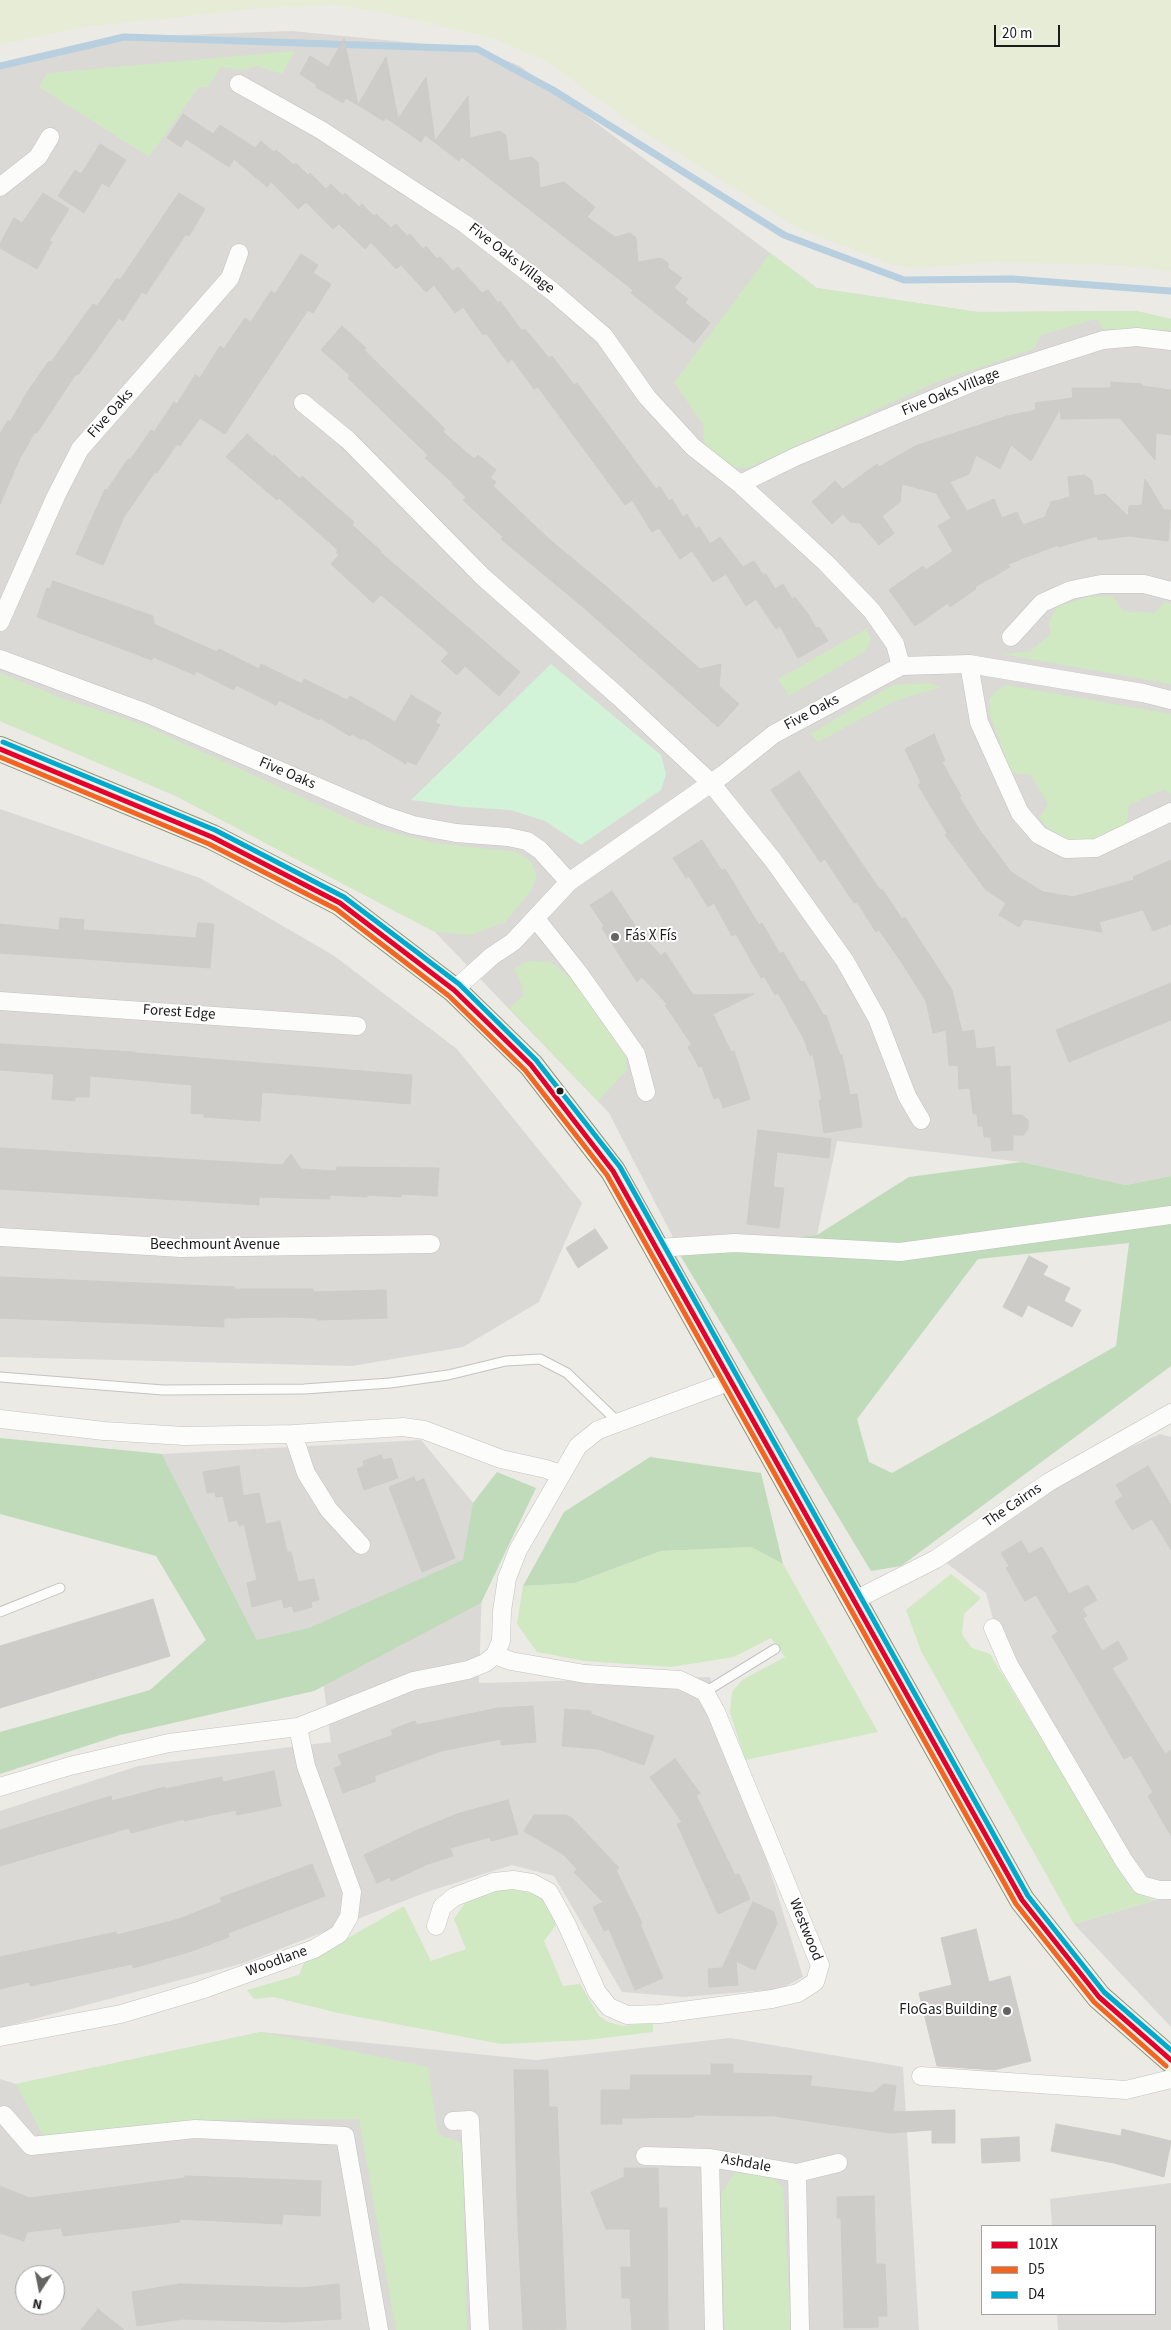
<!DOCTYPE html>
<meta charset="utf-8">
<style>
body{margin:0}
#map{position:relative;width:1171px;height:2330px;overflow:hidden;background:#ebeae5;font-family:"Source Sans 3",sans-serif}
canvas{display:block}
.legend{position:absolute;left:981px;top:2225px;width:175px;height:90px;box-sizing:border-box;background:#fff;border:1px solid #a4a4a4;margin:0;padding:6px 9px;list-style:none;font-size:15px;color:#1c1c1c}
.legend li{display:flex;align-items:center;gap:10px;height:25px}
.legend b{width:25px;border:1px solid #a4a4a4}
.north{position:absolute;left:15px;top:2265px;width:50px;height:50px;box-sizing:border-box;background:#fff;border:1px solid #a4a4a4;border-radius:50%;rotate:191deg;font-size:14px;font-weight:700;line-height:20px;text-align:center;color:#1c1c1c}
.north::after{content:'';display:block;margin:auto;width:18px;height:22px;background:#646462;clip-path:polygon(50% 0,100% 100%,50% 72%,0 100%)}
.scale{position:absolute;left:994px;top:25px;width:66px;height:22px;box-sizing:border-box;border:2px solid #1c1c1c;border-top:0;padding-left:6px;font-size:15px;line-height:18px;white-space:nowrap;color:#1c1c1c;-webkit-text-stroke:4px #fff;paint-order:stroke}
</style>
<div id="map">
<canvas width="1171" height="2330"></canvas>
<ul class="legend">
<li><b style="height:6px;background:#e4002b"></b>101X</li>
<li><b style="height:6px;background:#f26522"></b>D5</li>
<li><b style="height:6px;background:#00a9ce"></b>D4</li>
</ul>
<div class="north">N</div>
<div class="scale">20 m</div>
</div>
<script>
const g = document.querySelector('canvas').getContext('2d');
g.lineJoin = 'round';
function fill(path, color) { g.fillStyle = color; g.fill(path, 'evenodd'); }
const toPath = rows => new Path2D(rows.map(r => 'M' + r).join(''));
function trace(path, color, width, dash) { g.strokeStyle = color; g.lineWidth = width; g.lineCap = dash ? 'butt' : 'round'; g.setLineDash(dash || []); g.stroke(path); }
function label(font, color, halo, rows, align = 'center') {
  g.font = font + ' "Source Sans 3",sans-serif'; g.lineWidth = 4; g.setLineDash([]); g.textBaseline = 'middle'; g.strokeStyle = halo; g.fillStyle = color; for (const [text, x, y, turn = 0] of rows) {
    g.save(); g.translate(x, y); g.rotate((+turn || 0) * Math.PI / 180); g.textAlign = isNaN(turn) ? turn : align; if (halo) g.strokeText(text, 0, 0); g.fillText(text, 0, 0); g.restore();
  }
}
fill(toPath([
 [292,31,477,49,520,66,817,288,978,312,1136,311,1171,319,1171,1176,1126,1185,1022,1162,837,1141,817,1235,678,1247,609,1113,435,932,176,796,0,721,0,66,124,37],
 [0,809,200,878,333,955,457,1049,582,1203,539,1302,463,1347,352,1366,0,1357],
 [1160,1434,1171,1437,1171,1887,1142,1883,995,1626,986,1593,941,1559,1049,1484],
 [421,1440,484,1516,479,1683,710,1677,803,1977,780,1989,683,1997,622,1992,554,1876,512,1865,427,1892,244,1963,0,2028,0,1811,138,1766,331,1742,318,1643,257,1640,162,1454],
 [1171,1899,1171,2027,1074,1924,1155,1900],
 [261,2032,536,2060,730,2038,903,2067,919,2330,0,2330,0,2079,16,2084],
 [25,2275,55,2275,55,2305,25,2305],
 [1171,2183,1171,2330,1058,2330,1057,2314,1155,2314,1155,2226,1052,2226,1050,2199]
]), '#dad9d6');
fill(toPath([
 [0,0,1171,0,1171,271,1118,265,992,262,919,268,893,265,800,229,641,130,548,62,494,39,405,17,336,5,264,8,82,27,0,45]
]), '#e7ecd7');
fill(toPath([
 [295,51,282,74,258,66,241,70,221,67,208,87,199,87,149,157,39,87,47,73],
 [770,253,817,288,978,312,1136,311,1171,319,1171,330,1103,329,1096,319,1041,335,1034,349,939,381,748,468,733,467,704,446,703,424,674,383],
 [1113,596,1122,611,1154,613,1166,601,1171,604,1171,684,1002,654,1029,652,1051,634,1049,624,1053,613,1059,606,1087,597],
 [866,629,871,638,866,651,789,696,778,679],
 [0,673,64,699,141,724,363,825,435,843,516,852,531,861,537,876,531,891,505,922,471,935,435,932,176,796,0,721],
 [928,683,941,687,895,701,818,742,810,734,893,685],
 [1006,685,1171,714,1171,794,1164,789,1129,805,1127,824,1091,840,1078,842,1066,839,1049,829,1039,818,1048,804,1031,775,1011,773,990,714,989,700,994,692],
 [528,961,551,962,572,979,626,1055,627,1070,598,1101,509,1008,523,996,522,985,514,969],
 [751,1547,783,1564,878,1732,745,1760,730,1712,732,1692,742,1680,785,1657,771,1638,734,1657,671,1667,585,1661,537,1652,517,1624,523,1586,575,1583,661,1551],
 [951,1574,981,1598,964,1614,962,1634,972,1648,990,1654,1134,1892,1155,1900,1074,1924,921,1651,906,1610],
 [503,1887,543,1896,556,1925,544,1941,563,1986,580,1984,599,2016,608,2022,623,2026,653,2023,653,2032,587,2040,501,2044,338,2013,273,1997,254,1999,247,1990,299,1975,304,1963,404,1906,431,1961,466,1949,454,1919,465,1903],
 [261,2032,428,2067,438,2134,462,2143,467,2330,396,2330,359,2119,194,2120,43,2136,16,2084],
 [734,2173,771,2176,783,2187,791,2330,725,2330,721,2195]
]), '#d0e9c2');
fill(toPath([
 [1022,1162,1126,1185,1171,1176,1171,1366,901,1566,871,1571,675,1247,817,1235,909,1177],
 [1129,1243,1116,1346,892,1473,869,1462,857,1419,978,1259],
 [0,1438,162,1454,257,1640,309,1628,463,1560,473,1503,497,1472,536,1488,481,1603,314,1691,120,1735,0,1774,0,1732,150,1690,206,1640,156,1556,0,1514],
 [650,1457,761,1473,783,1564,751,1547,661,1551,575,1583,523,1586,564,1512]
]), '#bfdbba');
fill(toPath([
 [551,664,661,755,666,774,661,790,581,845,545,821,511,810,464,807,411,800]
]), '#d2f3d8');
trace(toPath([
 [0,66,124,37,477,49,553,90,784,235,904,280,1012,279,1171,291]
]), '#b7cfdf', 7);
const building = toPath([
 [344,39,358,105,386,57,398,119,426,77,435,141,468,96,470,138,500,131,506,136,509,161,531,157,538,162,540,188,564,182,595,207,587,217,615,237,630,233,636,238,638,262,661,258,668,263,668,268,682,278,674,288,688,299,685,303,710,323,694,343,631,293,633,290,462,157,459,161,425,135,421,142,386,118,384,121,346,98,343,103,316,87,317,85,300,74,310,56,328,67,344,39],
 [183,114,213,134,220,125,255,148,261,141,274,152,276,150,294,165,296,163,308,175,310,173,326,189,331,184,343,196,345,193,359,207,362,204,374,216,376,214,391,228,396,224,407,236,410,234,423,249,426,246,437,259,440,257,453,271,458,267,482,293,488,290,498,303,500,301,522,331,525,329,549,358,552,356,574,385,577,383,656,489,660,487,669,501,672,499,683,517,687,514,696,529,699,527,710,544,720,537,743,567,754,561,763,575,766,574,775,589,783,584,792,599,795,597,808,614,816,628,819,627,828,641,798,658,780,626,776,629,756,599,746,606,726,574,713,582,692,551,680,559,659,528,652,532,632,500,625,505,538,387,534,389,512,359,508,363,486,333,483,335,463,307,455,313,434,285,426,292,401,265,396,269,371,242,365,249,339,224,333,229,306,202,298,209,271,182,267,187,234,159,229,167,186,139,181,147,167,138,183,114],
 [100,144,126,160,109,187,102,183,84,213,58,196,75,170,81,174,100,144],
 [43,193,69,209,49,241,52,242,37,269,0,248,0,244,14,218,22,223,43,193],
 [179,193,205,209,189,236,186,234,146,294,142,292,123,321,119,318,78,375,76,374,37,433,35,432,20,458,0,504,0,434,8,420,10,422,28,391,49,361,51,362,93,304,97,306,117,278,120,280,179,193],
 [301,254,318,265,313,273,331,284,313,313,308,310,225,434,200,418,180,446,177,444,157,473,155,472,124,517,103,565,76,554,105,489,107,490,128,459,130,460,151,430,154,432,174,402,177,404,195,375,200,378,220,346,224,349,245,318,251,322,271,291,275,294,301,254],
 [342,326,366,348,364,350,445,429,443,432,474,459,478,455,496,470,490,477,496,482,493,486,550,540,608,588,700,669,721,664,719,686,739,704,718,727,583,607,501,539,503,537,463,500,466,497,452,484,453,483,425,458,428,455,348,378,350,375,321,350,342,326],
 [1111,382,1142,384,1142,386,1171,390,1171,435,1156,433,1155,460,1120,418,1061,419,1060,409,1031,461,1011,445,1000,469,976,455,969,474,950,482,967,511,994,499,1002,518,1017,512,1023,525,1045,517,1051,502,1070,497,1068,477,1085,475,1092,481,1094,496,1105,494,1128,516,1129,506,1142,505,1145,479,1164,510,1171,510,1168,541,1129,536,1098,540,1097,536,1058,547,1058,545,1008,564,1010,567,975,587,976,589,950,607,948,603,915,626,889,590,923,566,926,570,953,551,938,526,951,518,936,493,902,484,900,502,882,516,894,533,879,545,860,523,850,522,843,514,832,524,812,502,835,481,843,489,877,464,879,467,915,446,1007,416,1036,410,1035,403,1073,398,1072,388,1111,388,1111,382],
 [247,434,273,457,274,455,300,479,302,476,330,501,354,522,352,525,381,551,380,552,520,672,499,696,465,666,457,675,441,661,449,653,386,599,381,595,373,603,331,564,339,555,336,553,338,550,279,498,277,500,226,457,247,434],
 [53,581,153,616,154,624,217,652,219,649,259,669,261,664,302,684,304,679,347,700,350,696,395,722,411,695,441,713,435,722,440,725,416,765,407,761,406,764,363,738,362,740,352,734,350,736,320,718,319,720,279,700,276,705,236,685,234,690,196,671,195,675,153,657,152,660,37,617,47,588,50,589,53,581],
 [934,734,945,761,942,762,961,796,959,797,979,829,1011,872,1043,892,1073,897,1134,880,1133,877,1171,860,1171,924,1153,931,1143,910,1099,922,1102,932,1024,919,1019,927,999,915,1006,903,986,890,945,835,947,833,918,785,921,783,905,749,934,734],
 [799,771,880,890,882,889,902,919,905,917,952,990,962,1032,974,1030,976,1049,994,1047,996,1067,1010,1066,1012,1115,1022,1115,1028,1120,1028,1129,1023,1135,1013,1135,1013,1150,992,1151,991,1137,984,1137,983,1126,978,1126,977,1114,973,1114,970,1088,959,1089,958,1065,949,1066,946,1030,933,1033,926,1001,900,960,879,930,876,932,857,902,854,903,825,859,820,862,771,790,799,771],
 [702,840,722,871,725,869,759,925,762,923,780,954,783,952,801,982,804,981,824,1016,826,1015,840,1055,842,1055,850,1095,857,1094,862,1127,824,1133,819,1100,822,1100,813,1054,810,1056,804,1039,778,993,775,995,764,976,761,978,736,934,732,936,714,903,708,907,689,876,686,878,673,858,702,840],
 [612,891,638,930,661,956,665,952,693,995,754,994,713,1014,731,1052,734,1051,750,1099,723,1108,719,1097,714,1099,702,1066,699,1067,688,1047,692,1045,665,1005,667,1004,642,977,637,982,602,928,604,926,590,905,612,891],
 [60,918,84,920,83,930,196,938,198,923,214,924,210,968,0,953,0,924,59,930,60,918],
 [1171,983,1171,1020,1069,1062,1056,1030,1171,983],
 [0,1044,135,1052,135,1053,412,1075,410,1104,262,1092,260,1121,204,1117,204,1114,191,1113,192,1085,90,1076,89,1097,75,1097,75,1101,52,1099,54,1074,0,1070,0,1044],
 [758,1130,831,1139,829,1158,777,1152,773,1187,784,1188,779,1228,747,1224,758,1130],
 [0,1148,282,1165,291,1154,301,1169,336,1171,337,1167,439,1168,437,1196,401,1194,401,1197,367,1195,367,1197,330,1195,330,1199,259,1197,259,1205,0,1189,0,1148],
 [595,1229,608,1248,578,1268,566,1248,595,1229],
 [1029,1256,1048,1266,1043,1275,1070,1288,1064,1301,1081,1310,1072,1327,1028,1305,1022,1317,1003,1307,1029,1256],
 [0,1277,234,1287,234,1289,313,1289,313,1292,386,1290,387,1318,317,1320,317,1318,282,1317,224,1318,224,1327,0,1318,0,1277],
 [381,1455,383,1460,391,1458,398,1478,364,1490,357,1469,364,1466,363,1461,381,1455],
 [239,1466,243,1496,259,1493,266,1524,280,1521,287,1552,291,1552,298,1582,314,1579,319,1600,311,1602,312,1607,294,1612,292,1606,284,1608,282,1599,252,1607,247,1583,257,1580,244,1524,239,1526,237,1520,229,1522,223,1496,216,1497,215,1492,207,1493,203,1472,239,1466],
 [1148,1466,1171,1505,1171,1550,1152,1519,1132,1530,1115,1502,1123,1496,1116,1485,1148,1466],
 [414,1477,416,1482,424,1479,455,1558,422,1572,389,1487,414,1477],
 [1021,1541,1029,1554,1042,1547,1069,1594,1088,1585,1097,1600,1082,1609,1087,1616,1083,1618,1102,1651,1118,1641,1128,1659,1112,1668,1165,1754,1171,1750,1171,1836,1148,1796,1153,1792,1131,1755,1124,1759,1052,1636,1058,1632,1036,1595,1025,1601,1006,1568,1009,1566,1001,1553,1021,1541],
 [153,1599,170,1656,0,1708,0,1646,153,1599],
 [533,1706,536,1742,501,1745,501,1739,441,1751,374,1776,376,1781,343,1793,334,1768,342,1765,338,1755,393,1735,391,1730,415,1721,417,1725,498,1708,533,1706],
 [565,1709,591,1711,591,1714,654,1736,644,1765,598,1749,562,1746,565,1709],
 [675,1759,700,1793,696,1795,735,1875,739,1874,750,1899,718,1914,677,1824,682,1822,650,1777,675,1759],
 [274,1771,281,1806,237,1815,236,1810,184,1821,184,1819,131,1833,129,1828,0,1866,0,1830,111,1796,112,1801,165,1787,165,1789,222,1777,223,1782,274,1771],
 [508,1800,518,1834,491,1841,490,1837,450,1848,453,1856,428,1864,391,1881,390,1877,377,1883,364,1855,415,1831,460,1813,508,1800],
 [534,1815,566,1815,572,1818,619,1868,616,1870,642,1923,640,1924,663,1978,635,1990,609,1929,604,1931,593,1907,603,1902,574,1872,577,1869,563,1854,524,1831,534,1815],
 [312,1864,325,1896,228,1933,229,1937,192,1951,133,1968,132,1964,30,1986,29,1982,0,1989,0,1957,116,1932,117,1935,179,1919,222,1902,220,1898,312,1864],
 [753,1902,774,1912,777,1924,755,1970,736,1961,738,1985,709,1987,708,1969,722,1968,753,1902],
 [976,1929,989,1982,1010,1976,1031,2061,994,2070,937,2066,919,1993,952,1985,941,1938,976,1929],
 [711,2064,733,2064,733,2073,812,2076,810,2086,873,2093,884,2084,896,2086,893,2112,955,2110,955,2143,932,2143,932,2130,890,2133,774,2116,694,2115,694,2117,622,2118,622,2124,601,2124,601,2090,630,2090,631,2075,711,2075,711,2064],
 [514,2070,548,2070,549,2107,557,2107,566,2329,523,2330,517,2203,514,2070],
 [1056,2124,1121,2136,1122,2129,1171,2141,1164,2177,1114,2163,1051,2151,1056,2124],
 [1019,2137,1020,2161,982,2163,981,2139,1019,2137],
 [624,2168,658,2168,659,2208,667,2208,668,2330,632,2330,630,2298,622,2298,621,2267,631,2267,630,2229,606,2229,591,2192,624,2177,624,2168],
 [185,2176,321,2181,320,2216,283,2214,282,2224,179,2219,180,2222,63,2236,61,2228,27,2232,24,2241,0,2233,0,2186,30,2198,185,2178,185,2176],
 [874,2196,876,2264,885,2264,887,2316,878,2316,878,2327,844,2328,841,2218,837,2218,837,2197,874,2196],
 [180,2284,301,2288,339,2284,341,2319,286,2322,183,2319,137,2326,132,2292,180,2284],
 [98,2309,124,2330,81,2330,98,2309]
]);
fill(building, '#cdccc8');
trace(building, '#ceccc6', 1);
const lane = toPath([
 [0,1377,163,1390,304,1389,390,1383,448,1375,506,1361,540,1359,567,1373,618,1422],
 [0,1612,60,1588],
 [705,1692,775,1649]
]);
const street = toPath([
 [239,84,321,130,465,224,552,291,604,336,647,397,693,447,740,484,788,528,826,563,872,611,895,644,901,666,774,734,724,774,569,882,513,942,492,956,454,990],
 [0,187,38,157,50,137],
 [303,403,348,440,483,577,619,697,710,782,773,860,845,961,877,1018,907,1096,921,1120],
 [740,484,795,457,981,379,1103,340,1137,337,1171,341],
 [0,622,56,496,80,449,230,278,239,253],
 [1011,637,1042,603,1071,590,1101,584,1144,584,1171,591],
 [0,659,146,713,383,815,413,825,456,833,508,837,527,841,540,850,569,882],
 [969,664,979,722,1020,813,1039,835,1066,849,1096,848,1171,812],
 [901,666,969,664,1143,693,1171,700],
 [536,919,578,972,636,1054,646,1092],
 [0,1001,357,1026],
 [0,1237,181,1248,431,1244],
 [657,1248,735,1243,900,1252,1171,1215],
 [0,1419,104,1431,184,1436,293,1434,403,1427,424,1430,501,1459,546,1469,560,1474],
 [293,1434,306,1473,329,1510,361,1545],
 [855,1600,936,1559,1049,1482,1171,1413],
 [993,1628,1009,1665,1124,1861,1141,1885,1159,1890,1171,1890],
 [0,1787,70,1766,169,1743,298,1727,413,1681,468,1670,485,1663,495,1655,501,1641,502,1611,507,1578,518,1550,578,1446,598,1430,731,1381],
 [436,1926,442,1907,454,1897,494,1882,513,1880,532,1883,549,1892,566,1923,597,1992,609,2007,627,2015,660,2014,772,1999,798,1993,815,1982,820,1965,716,1712,705,1692,680,1680,585,1674,511,1661,495,1655],
 [0,2037,121,2014,201,1990,314,1949,339,1934,349,1917,352,1892,306,1766,298,1727],
 [921,2076,1126,2090,1171,2079],
 [4,2115,31,2146,195,2129,345,2136,379,2330],
 [453,2121,470,2120,480,2330],
 [645,2156,710,2158],
 [797,2173,838,2163],
 [714,2330,710,2158,797,2173,800,2330]
]);
const secondary = toPath([
 [0,749,212,837,340,903,454,990,531,1065,613,1171,1022,1900,1099,1997,1171,2060]
]);
trace(lane, '#c3c3c1', 11);
trace(street, '#c3c3c1', 19);
trace(secondary, '#8e957c', 26);
trace(lane, '#fcfcfb', 9);
trace(street, '#fcfcfb', 18);
trace(secondary, '#f0f2e9', 24);
trace(toPath([
 [0,749,212,837,340,903,454,990,531,1065,613,1171,1022,1900,1099,1997,1171,2060]
]), '#e4002b', 5);
trace(toPath([
 [0,757,209,844,336,909,449,996,525,1070,607,1175,1016,1904,1094,2002,1166,2066]
]), '#f26522', 5);
trace(toPath([
 [3,742,215,830,344,897,459,984,536,1060,620,1167,1028,1896,1104,1992,1171,2050]
]), '#00a9ce', 5);
for (const [x, y, r, color] of [
 [615,937,5,"#646462"],
 [560,1091,4.5,"#1c1c1c"],
 [1007,2011,5,"#646462"]
]) { const dot = new Path2D(); dot.arc(x, y, r, 0, 2 * Math.PI); g.fillStyle = color; g.fill(dot); trace(dot, '#fff', 2); }
label('15px', '#1c1c1c', '#fff', [
 ["Five Oaks Village",511,259,38],
 ["Five Oaks Village",951,393,-22],
 ["Five Oaks",111,414,-48],
 ["Five Oaks",812,713,-28],
 ["Five Oaks",287,774,23],
 ["Forest Edge",179,1013,4],
 ["Beechmount Avenue",215,1246],
 ["The Cairns",1013,1506,-34],
 ["Westwood",805,1930,68],
 ["Woodlane",277,1962,-20],
 ["Ashdale",746,2164,10]
]);
label('15px', '#1c1c1c', '#fff', [
 ["Fás X Fís",625,937],
 ["FloGas Building",997,2011,"right"]
], 'left');
</script>
